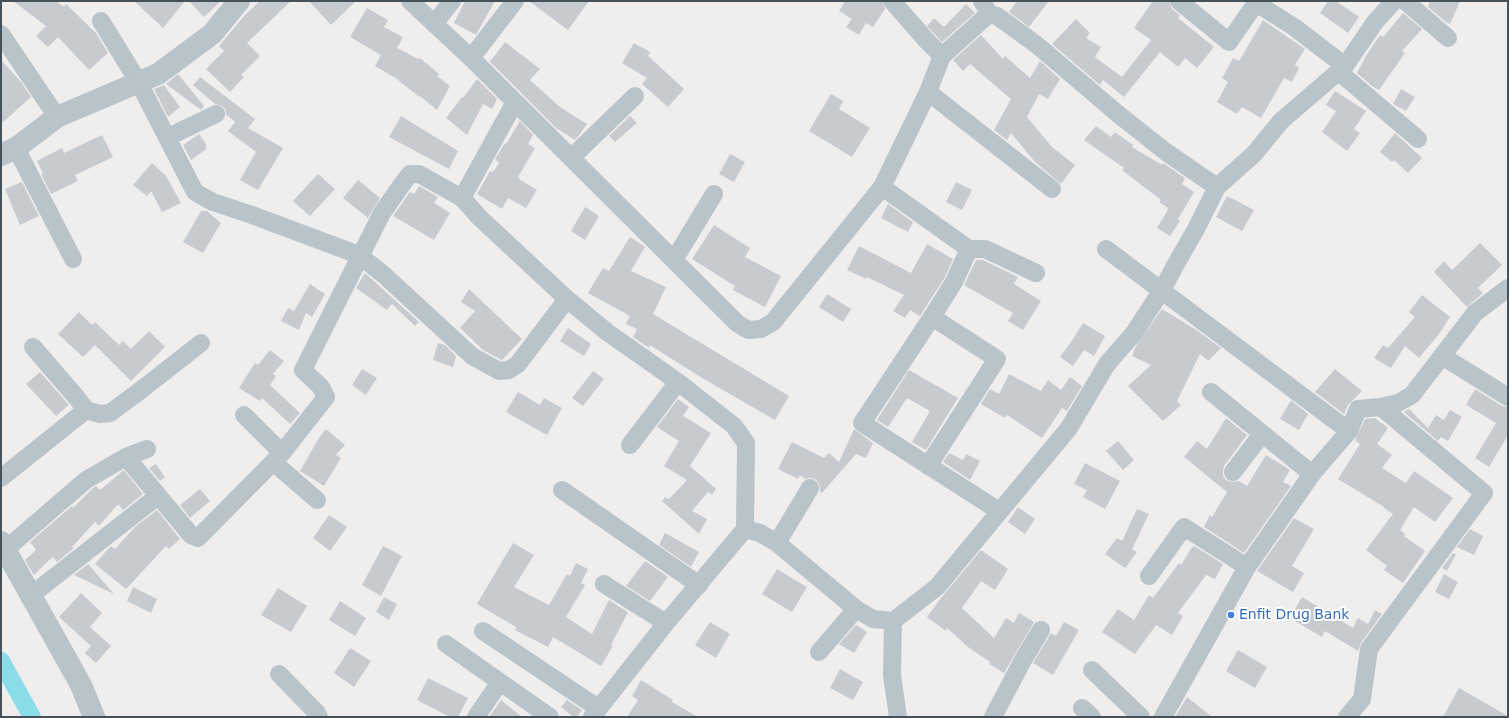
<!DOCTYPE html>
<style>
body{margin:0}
#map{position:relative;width:1509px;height:718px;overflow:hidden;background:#f0eded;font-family:"DejaVu Sans",sans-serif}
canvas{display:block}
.frame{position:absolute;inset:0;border:2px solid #46525a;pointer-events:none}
</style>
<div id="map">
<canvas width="1509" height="718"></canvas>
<div class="frame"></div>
</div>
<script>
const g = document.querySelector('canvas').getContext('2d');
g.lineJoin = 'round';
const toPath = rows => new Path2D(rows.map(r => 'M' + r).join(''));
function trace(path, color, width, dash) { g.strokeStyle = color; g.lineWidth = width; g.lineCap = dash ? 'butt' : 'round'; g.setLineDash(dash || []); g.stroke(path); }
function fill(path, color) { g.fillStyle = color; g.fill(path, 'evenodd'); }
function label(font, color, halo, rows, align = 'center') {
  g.font = font + ' "DejaVu Sans",sans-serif'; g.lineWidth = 4; g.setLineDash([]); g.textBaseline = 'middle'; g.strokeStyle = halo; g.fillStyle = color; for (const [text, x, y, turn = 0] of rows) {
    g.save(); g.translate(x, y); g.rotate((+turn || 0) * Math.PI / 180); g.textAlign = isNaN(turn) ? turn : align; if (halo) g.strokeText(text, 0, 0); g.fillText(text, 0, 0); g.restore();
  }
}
trace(toPath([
 [1,661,32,717]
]), '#8adce9', 18);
fill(toPath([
 [13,1,56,1,64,7,66,4,96,33,108,53,89,70,58,37,48,47,36,36,46,26],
 [134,1,185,1,163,28],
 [189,1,221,1,204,17],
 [260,1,291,1,247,43,260,56,241,75,244,77,230,92,206,69,224,51,219,46,245,15],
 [309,1,356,1,331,25],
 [465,1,495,1,476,35,454,23],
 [529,1,589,1,568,30],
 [845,1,882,1,885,9,873,27,866,23,859,35,846,27,852,19,839,11],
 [1017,1,1049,1,1029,27,1009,12],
 [1153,1,1169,1,1172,9,1180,15,1178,18,1214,47,1197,68,1185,58,1178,67,1160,52,1124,97,1103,80,1100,85,1052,44,1076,19,1090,33,1086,38,1101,47,1095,57,1122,77,1151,40,1134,28],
 [1328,1,1336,1,1359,17,1348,33,1320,13],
 [1430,1,1460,1,1450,24,1446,22,1428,7],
 [966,4,975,13,942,42,927,26,934,18,944,27],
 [367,8,388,20,384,27,403,37,397,48,418,59,420,58,439,74,437,76,450,86,437,110,420,96,419,97,397,79,375,66,381,55,350,37],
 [1403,13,1422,29,1402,51,1405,53,1379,90,1372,86,1357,73,1366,56,1380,35,1383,37],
 [1263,20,1305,49,1295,65,1299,68,1292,82,1284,78,1261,118,1242,107,1237,114,1217,102,1228,82,1222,78,1233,58,1239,61],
 [981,35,1003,59,1005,56,1030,78,1040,61,1060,79,1048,99,1039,94,1027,117,1052,147,1075,165,1061,184,1035,162,1011,133,1007,140,994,130,1011,99,970,64,963,71,953,60],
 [505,42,540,69,530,80,560,107,587,124,580,134,575,140,556,128,490,62],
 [634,43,650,52,648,56,684,89,668,107,642,84,647,78,622,63],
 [1,60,22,83,31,97,1,124],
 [178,74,204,106,201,110,166,84],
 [200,77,255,119,248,128,283,148,258,190,240,180,256,152,228,131,235,122,226,114,225,109,222,106,215,104,193,85],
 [477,79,497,99,492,109,483,104,467,135,446,118,462,97,463,98],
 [164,85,180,107,168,117,154,89],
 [1401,89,1415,97,1406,111,1393,104],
 [1335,91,1366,111,1354,129,1360,133,1347,151,1322,132,1336,111,1326,105],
 [831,94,843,101,839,109,870,128,852,157,809,131],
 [401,116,458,151,449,169,389,137],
 [630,116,637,123,615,142,609,136],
 [520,121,533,135,528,144,535,148,518,177,520,178,519,179,537,190,526,208,508,198,502,209,477,194,490,171,493,172,499,163,495,159,505,143,506,144],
 [1096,126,1111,137,1115,132,1133,145,1132,147,1162,165,1163,163,1185,178,1182,184,1194,192,1178,219,1180,221,1170,236,1157,228,1168,210,1167,210,1168,208,1159,202,1161,200,1122,170,1124,168,1084,140],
 [1395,133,1422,158,1408,173,1394,160,1392,162,1380,152],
 [199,134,206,144,206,149,191,160,183,145],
 [102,135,113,157,75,175,78,181,51,194,41,174,43,173,37,161,62,148,64,153],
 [730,154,745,162,734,182,719,174],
 [152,163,166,176,181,203,162,212,151,191,147,196,133,185],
 [318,174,335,189,310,216,293,201],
 [358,180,380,198,368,218,343,198],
 [22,182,39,216,20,225,5,189],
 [956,182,972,190,962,210,946,202],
 [419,186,438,197,434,203,450,213,434,240,393,216,410,192,414,194],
 [1227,196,1254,210,1242,231,1216,217],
 [888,204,913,222,908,232,881,218],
 [585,207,599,216,585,240,571,231],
 [201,211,207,211,221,223,203,253,183,242],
 [714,225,750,248,745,257,781,276,765,307,733,290,735,286,692,259],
 [630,237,645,247,631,271,666,287,653,314,789,396,775,420,702,378,650,345,649,348,633,337,637,329,626,324,630,316,588,293,603,268,609,271],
 [1480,243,1502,265,1478,288,1483,293,1467,307,1434,272,1444,261,1452,270],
 [927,244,953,259,945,277,920,316,910,310,905,318,893,311,904,295,867,277,866,279,847,270,859,246,911,273],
 [976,260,983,260,1018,277,1014,284,1041,301,1023,330,1008,321,1013,313,964,285],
 [365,273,419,322,415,326,392,304,387,310,356,288],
 [310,284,325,294,312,317,306,313,299,330,281,321,288,308,294,311],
 [469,289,522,339,502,360,483,350,460,328,475,311,461,302],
 [827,294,851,309,843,322,819,307],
 [1422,295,1450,317,1439,334,1419,358,1405,346,1391,368,1374,358,1383,345,1388,348,1415,317,1409,312],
 [1162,309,1198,331,1221,348,1208,361,1200,354,1177,401,1181,405,1163,421,1128,386,1151,365,1132,356,1136,346],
 [79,312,92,325,95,322,119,345,123,341,131,349,149,331,165,347,131,381,95,345,83,357,58,334],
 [1083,323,1105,336,1094,356,1084,350,1073,366,1060,357,1073,339],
 [568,328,591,344,584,356,560,341],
 [438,343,445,345,456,356,453,367,433,360],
 [270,350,284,361,273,374,276,376,270,385,300,413,290,424,262,398,260,401,239,388,255,363,258,365],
 [362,369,377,378,366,395,352,385],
 [1335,369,1362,391,1348,405,1344,414,1315,392],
 [909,370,958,398,926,450,912,442,930,411,907,398,888,427,877,420],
 [593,371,604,379,583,406,572,398],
 [40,372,69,405,56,416,26,384],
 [1009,374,1041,391,1048,380,1061,390,1070,377,1082,386,1067,411,1062,408,1042,438,1007,415,1005,418,981,404,990,389,999,394],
 [1475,389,1502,406,1508,407,1508,435,1489,467,1475,458,1496,423,1466,405],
 [518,392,540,405,544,398,562,408,547,435,506,412],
 [678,399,689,407,683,416,711,433,690,466,716,489,712,495,708,492,692,511,707,519,699,534,662,501,665,497,669,499,687,480,664,466,679,441,657,427],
 [1291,400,1308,414,1299,430,1280,419],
 [1409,409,1428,428,1436,415,1444,420,1450,410,1462,417,1448,441,1441,437,1438,441,1404,412],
 [1226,418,1247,435,1224,466,1223,471,1223,476,1226,480,1232,482,1239,481,1247,486,1266,455,1290,470,1283,482,1291,486,1244,553,1204,527,1210,515,1212,517,1227,492,1184,457,1197,441,1207,449],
 [1375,418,1388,428,1377,444,1392,455,1382,468,1406,483,1414,471,1453,498,1435,522,1414,507,1400,530,1405,534,1404,536,1425,551,1403,583,1384,570,1387,566,1366,550,1393,514,1384,508,1384,507,1338,479,1360,444,1355,440,1365,419],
 [326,429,345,445,336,455,341,458,324,486,300,471,319,438],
 [854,429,873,443,866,458,856,454,822,493,820,491,819,483,815,479,810,478,805,479,800,475,798,479,778,469,792,442,824,458,829,453,839,462],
 [1118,441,1134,460,1123,470,1106,451],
 [949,453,963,460,966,454,980,461,970,480,943,462],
 [1085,463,1120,481,1105,509,1083,497,1087,490,1074,484],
 [156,464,165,477,160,481,149,468],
 [124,470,143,494,123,510,118,504,99,526,95,522,72,547,74,548,57,562,53,557,47,562,46,561,47,562,34,575,25,560,36,550,30,542,72,506,73,508,92,489,96,486,100,490],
 [200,489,210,501,190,518,180,505],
 [1018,507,1035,519,1025,534,1008,522],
 [1137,509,1149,514,1132,549,1137,552,1125,568,1105,554,1117,538,1122,541],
 [157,510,180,539,169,549,166,546,126,589,95,564,107,550,111,546,115,549,136,526],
 [329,515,347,527,330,551,313,538],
 [1294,518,1314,529,1292,566,1304,573,1293,592,1257,571],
 [1470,529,1483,536,1474,555,1457,547],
 [665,533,699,552,691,567,659,545],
 [513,543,534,555,514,587,549,605,567,574,570,576,576,563,588,569,581,583,585,585,566,617,592,634,609,600,628,612,611,645,613,646,601,666,553,637,548,647,515,630,516,627,477,604],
 [383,546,402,556,381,596,362,585],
 [1194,546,1223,564,1215,579,1206,575,1178,613,1183,616,1172,635,1156,625,1135,654,1102,632,1118,609,1134,620,1149,595,1153,598,1179,563,1181,565,1192,547,1193,547],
 [981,550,1008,569,995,590,981,581,962,608,994,638,1006,618,1014,623,1019,613,1034,622,1004,673,989,664,990,662,968,647,947,628,946,631,927,617,941,598],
 [1453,553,1456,554,1447,571,1442,568],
 [645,561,668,577,650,601,626,586],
 [88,564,114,594,74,575],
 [777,569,807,587,792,612,762,594],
 [1444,574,1458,582,1449,599,1435,592],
 [133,587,157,599,151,613,127,601],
 [278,588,307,606,291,632,261,615],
 [81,593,102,613,90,627,111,646,96,663,85,653,91,646,59,617],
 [384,597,397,604,389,620,376,612],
 [1302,597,1353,628,1358,618,1368,624,1375,610,1382,614,1361,643,1358,651,1325,631,1322,637,1290,618],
 [340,601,366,618,355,636,329,620],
 [710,622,730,634,716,658,695,645],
 [1064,622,1079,630,1053,675,1033,663,1051,633,1056,636],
 [856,625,867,632,854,653,839,644],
 [350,648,371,661,354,687,334,673],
 [1238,650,1267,667,1255,688,1226,671],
 [840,669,863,682,853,700,830,688],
 [428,678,468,698,458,717,450,717,417,700],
 [641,680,673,700,672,702,698,717,627,717,638,700,632,696],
 [1459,688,1508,716,1508,717,1443,717],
 [1187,697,1212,717,1175,717],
 [501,700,522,717,489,717],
 [567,700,582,710,577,717,573,717,561,707]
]), '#c7cbd0');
trace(toPath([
 [410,1,471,58,515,102,462,198,480,218,567,299,607,332,678,382,734,426,746,443,745,529,666,623,592,717],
 [892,1,927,41,942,56],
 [1179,1,1229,42,1256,3,1294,27,1345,66],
 [1405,1,1448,38],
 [989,14,997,16,1037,45,1118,114,1166,152,1217,187],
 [101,21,139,83,195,192,202,196,213,202,252,215,359,255,384,275,472,356,499,371,509,370,518,364,567,299],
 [434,24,452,1],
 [1,34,57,117],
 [471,58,515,1],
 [1339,72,1418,139],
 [928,92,1052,189],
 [515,102,737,323,748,330,761,329,773,322,882,187],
 [168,137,216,114],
 [16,148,73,259],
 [571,158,635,96],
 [969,249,985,249,1036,273],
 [1106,249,1349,431],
 [674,260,714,194],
 [932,317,862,423,999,511],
 [33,347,77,398,86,410],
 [1442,356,1508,397],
 [1211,392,1312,474],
 [244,415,282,453],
 [630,445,678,382],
 [126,457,147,449],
 [273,462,317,500],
 [928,466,997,359,932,317,954,282,969,249,882,187,928,92,942,56,989,14,982,1],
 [1233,472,1262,434],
 [1,478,86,410,100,414,110,413,141,390,201,343],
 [562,490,699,585],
 [745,529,760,533,777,543,856,609,873,619,893,621],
 [777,543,810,488],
 [6,549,86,480,126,457,191,535,198,538,282,453,326,397,321,387,303,370,382,213,403,183,410,174,419,174,462,198],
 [1149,576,1184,527,1247,567],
 [604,584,666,623],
 [30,596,158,496],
 [483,631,598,708],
 [446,644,550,717],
 [819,652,856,609],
 [1092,670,1141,717],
 [279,674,317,713,319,717],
 [1082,708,1092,717],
 [476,717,500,682],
 [898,717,892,675,893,621,937,587,1069,428,1107,364,1134,333,1162,290,1177,262,1196,229,1217,187,1254,154,1281,121,1345,66,1375,22,1394,1],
 [993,717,1023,660,1041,630],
 [1163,717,1247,567,1312,474,1349,431,1358,409,1381,407,1398,403,1412,395,1475,313,1508,288],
 [1347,717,1362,699,1369,649,1484,493,1381,407]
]), '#b9c3ca', 18);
trace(toPath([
 [1,155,16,148,57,117,158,74,212,34,239,1],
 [1,542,81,685,94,717]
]), '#b9c3ca', 22);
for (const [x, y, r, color] of [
 [1231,615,4,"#3f7fe0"]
]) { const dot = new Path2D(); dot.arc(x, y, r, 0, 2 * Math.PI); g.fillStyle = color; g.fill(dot); trace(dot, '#fff', 1.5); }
label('14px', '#366cbe', '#fff', [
 ["Enfit Drug Bank",1239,615]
], 'left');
</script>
